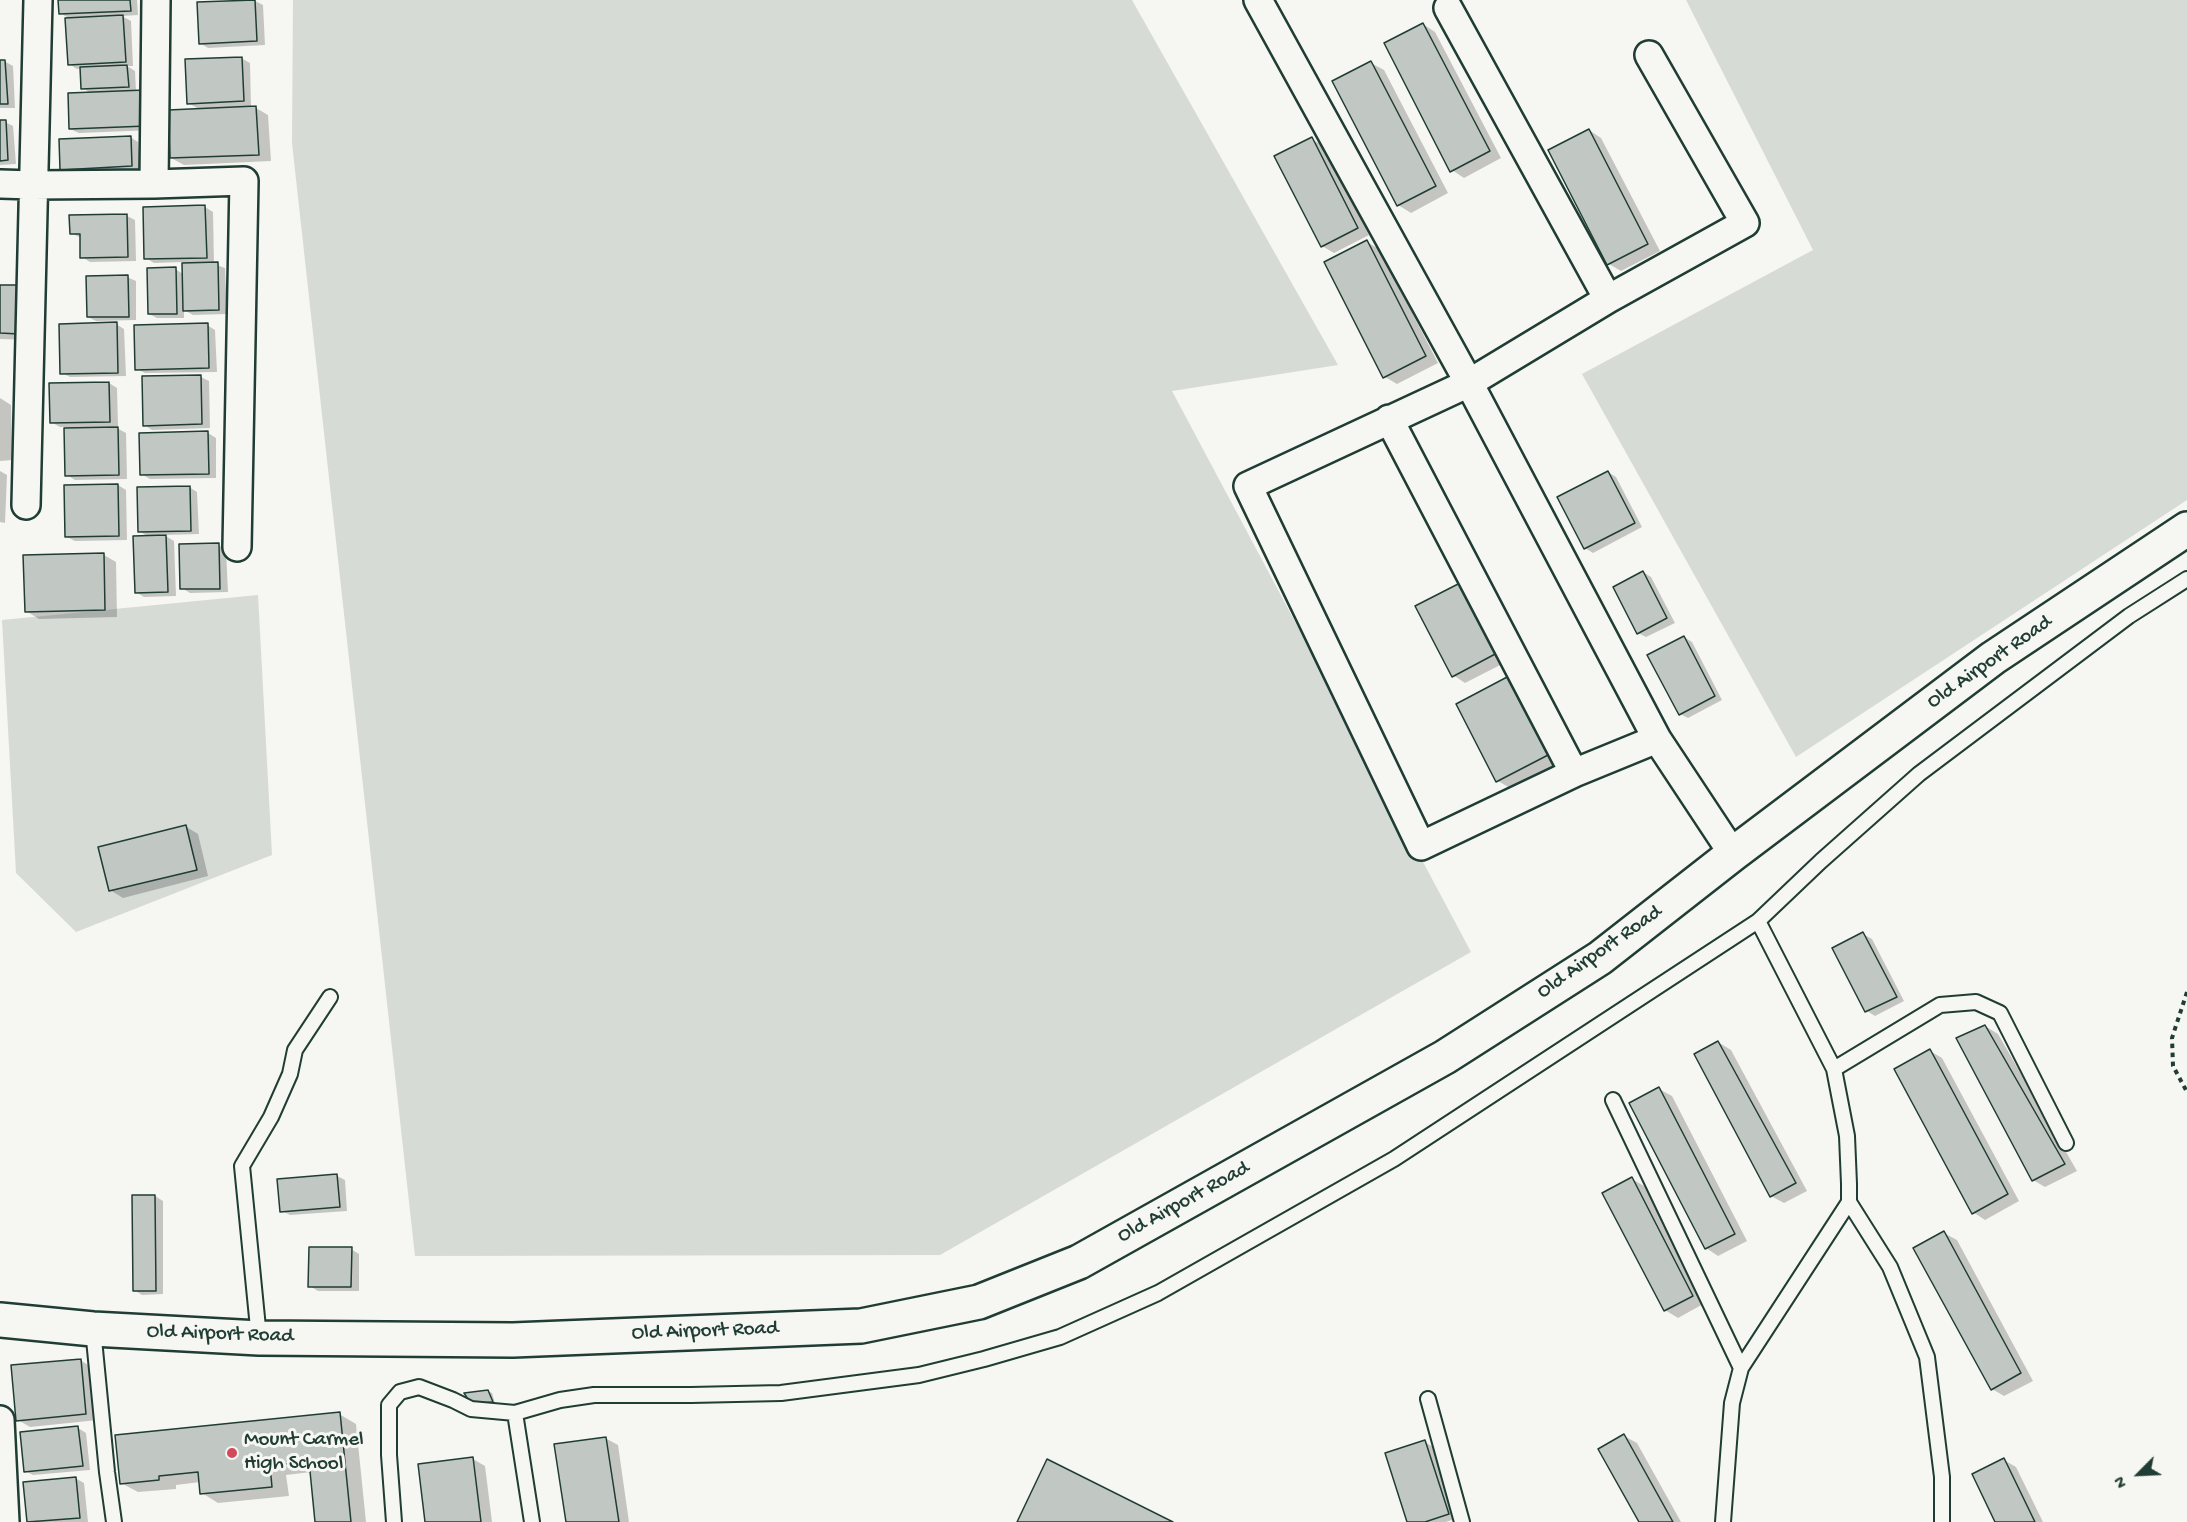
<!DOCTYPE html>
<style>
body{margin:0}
#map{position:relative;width:2187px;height:1522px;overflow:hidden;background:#f6f6f2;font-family:"Gochi Hand",sans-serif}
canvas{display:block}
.north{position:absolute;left:2109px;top:1444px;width:60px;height:60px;-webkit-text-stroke:4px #f6f6f2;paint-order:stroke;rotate:246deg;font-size:16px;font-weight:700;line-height:24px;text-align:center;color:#1f3d34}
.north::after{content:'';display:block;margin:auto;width:21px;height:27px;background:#1f3d34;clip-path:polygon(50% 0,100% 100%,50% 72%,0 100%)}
</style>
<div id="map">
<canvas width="2187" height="1522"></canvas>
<div class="north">N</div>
</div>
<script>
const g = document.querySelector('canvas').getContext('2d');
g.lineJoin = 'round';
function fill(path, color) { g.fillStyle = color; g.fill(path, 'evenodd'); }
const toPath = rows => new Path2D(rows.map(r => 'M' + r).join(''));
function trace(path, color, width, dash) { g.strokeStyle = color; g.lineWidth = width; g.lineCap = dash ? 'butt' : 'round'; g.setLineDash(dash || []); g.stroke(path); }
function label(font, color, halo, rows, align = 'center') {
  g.font = font + ' "Gochi Hand",sans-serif'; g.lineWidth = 6; g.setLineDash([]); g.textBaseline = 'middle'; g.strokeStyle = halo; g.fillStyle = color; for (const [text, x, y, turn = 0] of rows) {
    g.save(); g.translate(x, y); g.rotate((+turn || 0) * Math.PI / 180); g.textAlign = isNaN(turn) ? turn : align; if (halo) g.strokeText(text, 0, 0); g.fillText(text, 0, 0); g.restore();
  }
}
fill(toPath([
 [293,0,1132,0,1338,365,1172,391,1471,952,940,1255,415,1256,292,143],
 [1686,0,2187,0,2187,500,1796,757,1582,374,1813,250],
 [258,595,272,855,76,932,16,873,2,620]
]), '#d6dbd6');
fill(toPath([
 [60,0,137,0,138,15,122,16,131,21,133,66,127,66,135,71,136,92,154,130,79,133,70,129,92,94,83,88,82,68,77,69,69,64,67,17,60,13],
 [255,1,263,5,265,45,208,48,200,43],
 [1423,24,1435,32,1501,158,1464,178,1452,170],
 [241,58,250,63,251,108,256,108,268,115,271,161,184,165,171,158,201,110,188,103],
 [0,61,4,61,13,66,15,108,0,108],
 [1371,63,1384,70,1448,193,1411,213,1398,205],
 [0,122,5,122,13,126,16,164,0,165],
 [1589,130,1601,138,1660,251,1621,271,1609,264],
 [130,137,138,142,140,170,70,174,62,169],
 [1311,139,1324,146,1369,235,1334,253,1322,246],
 [205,207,213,212,214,264,225,268,227,314,193,315,184,310,184,318,157,318,149,314,175,269,183,274,183,262,154,263,146,258],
 [127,216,135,220,136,261,90,262,82,257,81,238,71,233],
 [1367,242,1379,249,1438,363,1397,384,1385,377],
 [127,277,136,281,136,320,96,321,88,317],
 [0,286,31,340,0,339],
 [116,324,124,329,126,376,70,377,62,373],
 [207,325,215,330,217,372,145,373,137,369],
 [201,377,209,381,210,428,152,430,144,425],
 [109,383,117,388,118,426,113,426,126,433,127,479,75,480,67,475,66,427,60,427,51,422],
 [0,398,11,405,12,460,0,461],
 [208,433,216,438,216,478,150,479,141,474],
 [0,471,7,475,5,523,0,522],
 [1608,472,1616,477,1642,527,1593,553,1585,548],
 [118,485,126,490,127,540,75,541,67,537],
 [189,487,197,492,199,534,164,535,174,541,176,596,144,597,136,592,149,537,139,531],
 [218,545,226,550,228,592,190,593,182,588],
 [104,555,116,562,117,617,39,619,26,611],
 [1643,572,1651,577,1675,623,1646,637,1638,633],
 [1417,607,1510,660,1465,683,1453,675],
 [1684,637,1692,642,1722,700,1688,718,1680,714],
 [1509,678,1561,762,1510,788,1498,781],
 [185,826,198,834,208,876,123,898,110,890],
 [1863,934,1872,939,1904,1001,1875,1016,1867,1011],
 [1985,1026,1998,1034,2077,1171,2045,1187,2033,1180],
 [1718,1042,1731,1050,1807,1191,1784,1203,1771,1196],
 [1930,1051,1942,1058,2019,1201,1985,1220,1973,1212],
 [1659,1089,1672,1096,1747,1241,1718,1256,1706,1248],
 [337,1176,345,1180,347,1211,290,1215,282,1211],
 [1632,1179,1644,1186,1705,1303,1678,1318,1665,1310],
 [155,1196,163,1201,163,1294,142,1295,134,1290],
 [1944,1233,1957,1240,2033,1381,2004,1396,1992,1389],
 [351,1249,359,1254,359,1291,318,1291,310,1286],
 [80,1360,93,1368,98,1420,30,1427,18,1420],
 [488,1391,492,1393,495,1403,476,1405],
 [339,1414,356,1424,366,1522,316,1522,311,1472,286,1475,289,1496,218,1503,202,1493,200,1482,176,1485,176,1489,138,1492,121,1483],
 [78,1428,86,1433,90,1470,33,1475,25,1471],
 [1624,1436,1637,1443,1681,1522,1641,1522],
 [605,1438,618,1445,629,1522,568,1522],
 [1425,1442,1433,1447,1457,1518,1446,1522,1409,1522],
 [473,1459,485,1466,492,1522,427,1522],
 [2004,1460,2016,1467,2043,1522,1997,1522],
 [75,1478,84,1483,88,1522,28,1522,24,1483]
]), '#0003');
const building = toPath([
 [58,0,130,0,131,11,59,14,58,0],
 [255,0,257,41,199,44,197,2,255,0],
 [123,15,126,62,68,65,65,18,123,15],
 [1423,23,1490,151,1450,172,1384,43,1423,23],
 [242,57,244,101,187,104,185,59,242,57],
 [0,60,5,60,8,104,0,104,0,60],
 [1371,61,1436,186,1397,206,1332,81,1371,61],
 [127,65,129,87,81,89,80,67,127,65],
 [145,90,147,126,69,129,68,93,145,90],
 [256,106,259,155,170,158,168,110,256,106],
 [0,120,6,120,8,160,0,161,0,120],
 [1589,129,1648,244,1607,265,1548,150,1589,129],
 [131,136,132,166,60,170,59,139,131,136],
 [1312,137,1358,228,1321,247,1274,156,1312,137],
 [205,205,207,258,144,259,143,207,205,205],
 [127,214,128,257,80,258,80,234,70,234,69,215,127,214],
 [1367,240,1426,356,1383,378,1324,262,1367,240],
 [218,262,219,310,183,311,182,263,218,262],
 [176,267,177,314,148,314,147,268,176,267],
 [128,275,129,317,87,317,86,276,128,275],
 [0,285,20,285,19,334,0,333,0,285],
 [117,322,118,373,60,374,59,324,117,322],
 [208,323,209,368,135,370,134,325,208,323],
 [201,375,202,424,143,426,142,376,201,375],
 [109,382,110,422,50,423,49,383,109,382],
 [118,427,119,475,65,476,64,428,118,427],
 [208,431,209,474,140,475,139,433,208,431],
 [1608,471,1635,523,1584,549,1557,497,1608,471],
 [118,484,119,536,65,537,64,485,118,484],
 [190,486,191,531,138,532,137,487,190,486],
 [166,535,168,592,135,593,133,536,166,535],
 [219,543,220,589,180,589,179,544,219,543],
 [104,553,105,610,25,612,23,555,104,553],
 [1643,571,1667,618,1637,634,1613,587,1643,571],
 [1462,582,1499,652,1452,677,1415,606,1462,582],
 [1684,636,1715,696,1679,715,1647,655,1684,636],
 [1509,676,1550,754,1496,782,1456,704,1509,676],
 [186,825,197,870,109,891,98,847,186,825],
 [1863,932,1897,997,1865,1012,1832,948,1863,932],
 [1985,1025,2065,1164,2032,1181,1956,1038,1985,1025],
 [1718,1041,1796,1183,1770,1197,1694,1054,1718,1041],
 [1930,1049,2008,1194,1972,1214,1894,1069,1930,1049],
 [1659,1087,1735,1234,1705,1249,1629,1103,1659,1087],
 [337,1174,340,1207,280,1212,277,1179,337,1174],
 [1632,1177,1693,1296,1664,1311,1602,1193,1632,1177],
 [132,1195,155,1195,156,1291,133,1291,132,1195],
 [1944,1231,2021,1373,1991,1390,1913,1248,1944,1231],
 [309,1247,352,1247,351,1287,308,1287,309,1247],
 [81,1359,86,1414,16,1421,11,1365,81,1359],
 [488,1390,493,1402,471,1404,464,1393,488,1390],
 [340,1412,351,1522,315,1522,309,1461,270,1466,272,1487,200,1494,198,1472,159,1476,159,1480,120,1484,115,1435,340,1412],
 [78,1426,83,1466,24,1472,20,1432,78,1426],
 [1624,1434,1673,1522,1639,1522,1598,1449,1624,1434],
 [606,1437,619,1522,566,1522,554,1444,606,1437],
 [1425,1440,1449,1514,1425,1522,1407,1522,1385,1453,1425,1440],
 [473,1457,481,1522,425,1522,418,1464,473,1457],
 [2004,1458,2035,1522,1995,1522,1972,1474,2004,1458],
 [1047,1459,1173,1522,1017,1522,1047,1459],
 [76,1477,80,1518,27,1522,23,1482,76,1477]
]);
fill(building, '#c1c8c3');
trace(building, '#1f3d34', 1.5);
const service = toPath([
 [1834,1069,1940,1005,1976,1002,2000,1013,2066,1143],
 [1613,1100,1741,1368,1732,1403,1723,1522],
 [1849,1202,1890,1267,1927,1357,1942,1477,1942,1522],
 [93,1329,107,1472,114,1522],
 [259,1338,242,1166,271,1117,290,1074,295,1050,330,997],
 [1741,1368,1849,1202,1849,1184,1847,1136,1834,1069,1758,921],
 [1428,1399,1462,1522],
 [515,1413,532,1522],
 [394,1522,389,1455,389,1405,400,1392,419,1387,453,1400,471,1409,515,1413,560,1400,594,1395,691,1395,781,1393,919,1375,984,1359,1060,1337,1158,1293,1394,1159,1758,921,1821,861,1919,774,2129,616,2187,579]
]);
const minor = toPath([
 [1258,0,1469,383,1657,739,1733,854],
 [1448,8,1608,299],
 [1649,55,1745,223,1608,299,1469,383,1248,486,1421,846,1574,773,1657,739],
 [0,184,33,185,154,184,244,181,237,547],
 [154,184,156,0],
 [1389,419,1574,773],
 [26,505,38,0],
 [0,1420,5,1522]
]);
const secondary = toPath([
 [0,1320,93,1329,259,1338,513,1340,861,1326,979,1302,1079,1262,1445,1057,1600,958,1733,854,1993,658,2187,529]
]);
trace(service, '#1f3d34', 18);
trace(minor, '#1f3d34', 32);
trace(secondary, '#1f3d34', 38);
trace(toPath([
 [2187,992,2172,1038,2173,1066,2187,1092]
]), '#1f3d34', 4, [4.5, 4.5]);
trace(service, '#f6f6f2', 14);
trace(minor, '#f6f6f2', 27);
trace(secondary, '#f6f6f2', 33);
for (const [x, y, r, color] of [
 [232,1453,6,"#d1495b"]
]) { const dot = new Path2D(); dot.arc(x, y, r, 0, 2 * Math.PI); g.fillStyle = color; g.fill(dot); trace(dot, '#f6f6f2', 2); }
label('21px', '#1f3d34', '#f6f6f2', [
 ["Old Airport Road",1990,663,-35],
 ["Old Airport Road",1600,953,-35],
 ["Old Airport Road",1184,1203,-29],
 ["Old Airport Road",705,1332,-2],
 ["Old Airport Road",220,1335,2]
]);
label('21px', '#1f3d34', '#f6f6f2', [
 ["Mount Carmel",244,1441],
 ["High School",244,1465]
], 'left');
</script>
